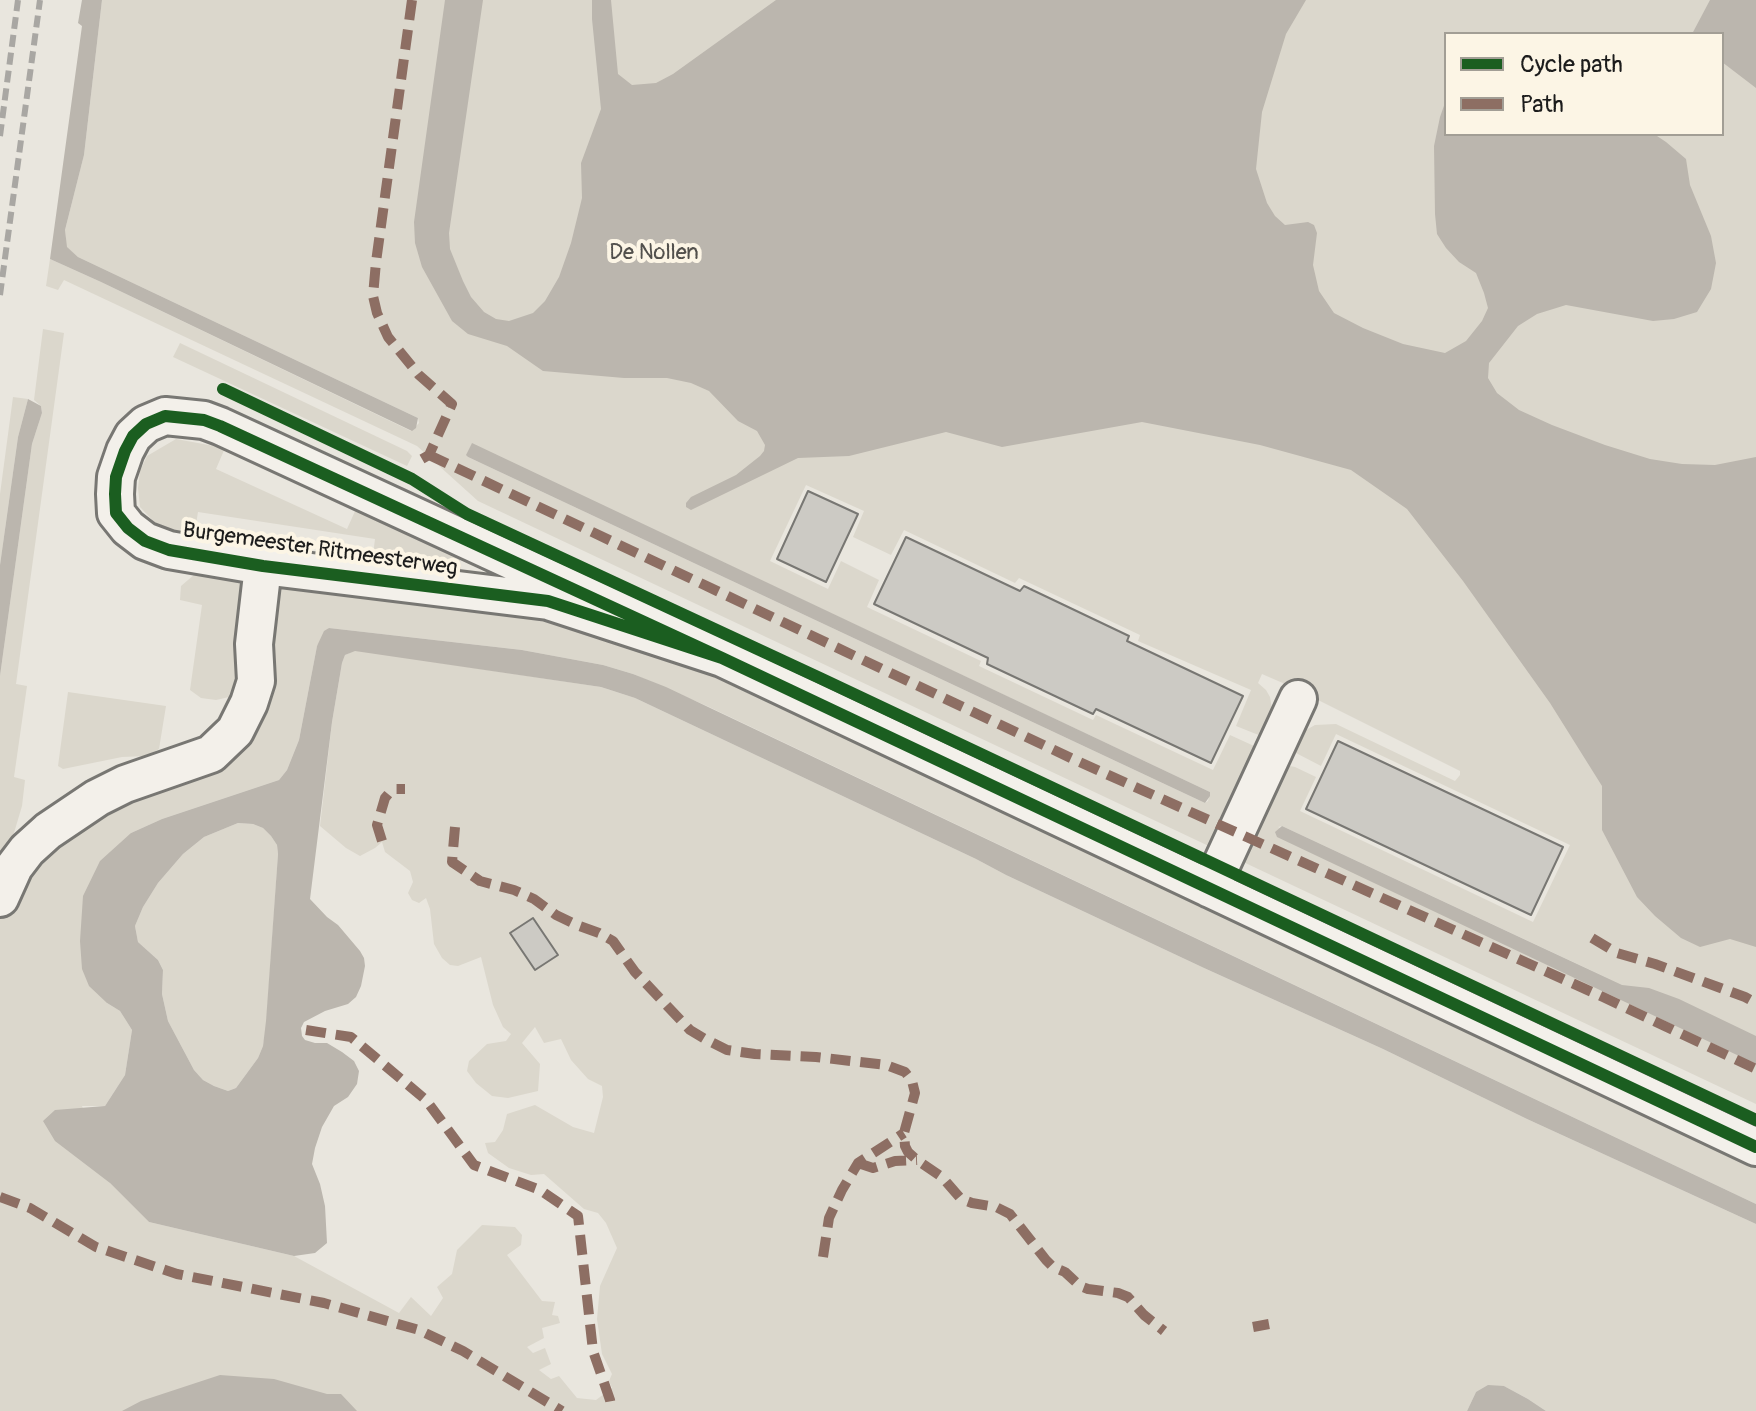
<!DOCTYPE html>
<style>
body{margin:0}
#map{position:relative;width:1756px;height:1411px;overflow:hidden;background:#e9e6de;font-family:Pangolin,sans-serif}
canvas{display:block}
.legend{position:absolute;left:1444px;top:32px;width:280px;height:104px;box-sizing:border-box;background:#fcf5e5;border:2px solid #a29e95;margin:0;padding:10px 14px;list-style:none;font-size:24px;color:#1c1c1c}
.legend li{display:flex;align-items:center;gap:16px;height:40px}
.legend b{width:40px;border:2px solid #a29e95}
</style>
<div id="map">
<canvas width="1756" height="1411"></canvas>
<ul class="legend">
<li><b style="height:10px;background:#1b5e20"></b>Cycle path</li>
<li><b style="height:10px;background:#8d6e63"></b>Path</li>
</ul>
</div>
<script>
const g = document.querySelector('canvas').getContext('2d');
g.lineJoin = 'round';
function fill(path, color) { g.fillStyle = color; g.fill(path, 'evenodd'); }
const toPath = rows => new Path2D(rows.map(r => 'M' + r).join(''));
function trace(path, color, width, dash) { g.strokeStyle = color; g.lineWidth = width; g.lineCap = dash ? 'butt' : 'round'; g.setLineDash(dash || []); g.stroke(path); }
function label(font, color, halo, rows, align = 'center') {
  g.font = font + ' Pangolin,sans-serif'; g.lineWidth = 8; g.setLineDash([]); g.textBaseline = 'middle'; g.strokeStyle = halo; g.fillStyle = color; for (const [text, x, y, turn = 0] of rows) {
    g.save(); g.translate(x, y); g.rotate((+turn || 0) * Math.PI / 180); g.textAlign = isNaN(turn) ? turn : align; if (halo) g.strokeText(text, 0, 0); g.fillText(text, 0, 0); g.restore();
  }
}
fill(toPath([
 [102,0,1756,0,1756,1104,1239,860,1285,765,1295,767,1316,777,1300,811,1533,922,1570,845,1336,734,1321,766,1296,753,1293,751,1298,736,1306,730,1315,725,1336,724,1455,781,1460,775,1460,771,1292,687,1262,674,1258,683,1266,690,1270,697,1272,709,1265,735,1262,736,1256,734,1236,726,1251,690,1138,641,1140,635,1019,578,1015,583,904,530,891,555,853,537,864,511,806,485,770,561,828,589,841,561,879,580,867,607,981,661,979,666,1093,720,1096,715,1213,770,1230,735,1254,746,1258,751,1213,848,478,501,417,446,64,280,58,290,46,286,50,259,101,282,411,431,419,423,418,418,78,257,66,247,65,230,84,155],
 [1446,34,1722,34,1722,134,1446,134],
 [472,444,1210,792,1208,801,1205,803,468,457,467,454],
 [1282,826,1618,983,1278,827],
 [43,329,64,333,16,684,27,686,14,777,25,780,22,806,0,880,0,676,32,444,42,413,41,406,34,400],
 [180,343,407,451,412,456,407,466,173,357],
 [13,397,28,399,18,437,0,565,0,494],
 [176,439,225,448,216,469,347,529,356,509,460,559,461,569,452,574,372,563,375,539,198,512,194,536,161,529,140,507,138,488,140,471,147,456],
 [195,574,243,581,247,604,242,686,229,697,216,700,201,698,190,690,202,605,180,600,181,586],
 [279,586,560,623,680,661,1756,1167,1756,1204,707,706,633,674,603,665,522,650,329,628,317,646,299,740,287,770,279,780,162,819,131,833,107,1003,120,1011,132,1030,125,1075,105,1106,82,1106,110,1183,149,1222,294,1256,399,1313,411,1297,431,1316,443,1298,437,1287,452,1274,457,1250,482,1225,515,1227,522,1235,521,1245,507,1255,542,1301,555,1302,552,1315,558,1316,560,1323,542,1328,544,1338,527,1347,533,1353,545,1348,551,1364,539,1370,551,1379,559,1376,577,1398,596,1400,612,1388,609,1381,612,1374,602,1354,597,1319,600,1286,617,1248,606,1223,598,1213,584,1209,544,1174,531,1175,509,1168,488,1153,485,1143,495,1142,503,1130,507,1114,535,1105,573,1127,594,1133,603,1097,602,1086,588,1079,571,1060,561,1039,544,1043,535,1027,522,1043,540,1064,538,1091,508,1098,492,1096,476,1083,467,1071,469,1061,487,1044,506,1041,511,1034,503,1027,493,1005,481,957,458,966,450,965,442,958,434,944,430,909,426,898,419,903,412,900,408,893,413,882,410,871,385,852,382,842,375,848,360,856,346,848,320,826,332,722,342,663,345,655,355,650,601,687,635,698,976,859,1006,875,1204,968,1383,1049,1527,1119,1756,1224,1756,1411,1546,1411,1528,1399,1504,1386,1476,1392,1467,1411,0,1411,0,890,75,821,214,760],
 [68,692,166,706,159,749,147,756,122,757,63,769,58,766],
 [238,823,253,824,263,828,271,836,277,845,278,854,266,1029,263,1046,258,1058,236,1088,228,1091,214,1086,203,1080,194,1070,168,1021,162,994,163,970,158,960,138,942,135,926,143,907,158,883,183,854,204,837]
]), '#dbd7cc');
fill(toPath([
 [82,0,102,0,84,155,65,230,67,247,78,257,418,418,416,428,412,431,101,282,50,259,82,26,78,23],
 [445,0,483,0,449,233,450,249,463,281,471,297,484,312,496,319,509,321,533,313,545,301,559,277,571,243,582,198,581,163,601,109,592,19,592,0,611,0,618,74,632,85,656,83,673,74,776,0,1306,0,1286,34,1262,112,1256,169,1267,203,1275,216,1285,225,1308,222,1314,225,1317,233,1313,265,1319,291,1334,313,1363,328,1403,344,1445,353,1466,341,1482,321,1488,308,1484,293,1476,273,1459,262,1446,248,1437,234,1435,214,1434,146,1440,117,1446,100,1446,134,1654,134,1666,142,1686,159,1690,185,1711,236,1716,263,1711,289,1697,312,1674,319,1653,321,1566,305,1537,314,1518,326,1489,363,1488,378,1497,393,1519,410,1552,425,1605,445,1650,459,1682,464,1715,465,1756,457,1756,947,1730,939,1700,947,1681,938,1655,916,1637,897,1602,830,1602,786,1550,703,1463,581,1407,509,1351,470,1260,445,1142,422,1002,447,946,432,849,456,798,458,691,510,686,507,686,503,691,497,736,475,760,456,764,451,765,445,757,431,738,421,709,391,691,383,667,378,624,378,543,371,507,346,468,334,452,321,422,267,415,243,414,222],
 [1710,0,1756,0,1756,88,1722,62,1722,34,1692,34],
 [28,399,41,406,42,413,32,444,0,676,0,565,18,437],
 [472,443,1210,792,1210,796,1205,803,468,457,466,455],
 [329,628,522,650,603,665,633,674,666,687,1756,1204,1756,1224,1527,1119,1383,1049,1204,968,1006,875,976,859,635,698,601,687,355,651,345,655,342,663,332,722,310,899,327,917,338,925,360,951,364,958,365,966,361,986,356,997,348,1004,325,1011,304,1022,301,1028,302,1036,305,1040,315,1043,327,1043,342,1052,354,1061,359,1071,357,1084,348,1097,334,1106,322,1127,315,1148,312,1164,320,1184,325,1206,327,1243,315,1253,294,1256,149,1222,110,1183,55,1141,43,1121,55,1110,105,1106,125,1075,132,1030,120,1011,107,1003,89,986,82,969,80,941,83,896,100,861,131,833,162,819,279,780,287,770,299,740,317,646,324,631],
 [238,823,253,824,263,828,271,836,277,845,278,854,266,1021,263,1046,258,1058,236,1088,228,1091,214,1086,203,1080,194,1070,168,1021,162,994,163,970,158,960,138,942,135,926,143,907,158,883,183,854,204,837],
 [1282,826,1622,985,1649,988,1679,999,1756,1036,1756,1064,1277,837,1275,832],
 [220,1375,274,1379,327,1394,341,1394,357,1411,122,1411,141,1401],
 [1488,1385,1504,1386,1528,1399,1546,1411,1467,1411,1476,1392]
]), '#bbb6ae');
const building = toPath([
 [808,491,858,514,826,582,777,559,808,491],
 [906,537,1020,591,1024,586,1129,636,1127,641,1243,696,1211,763,1096,709,1093,714,987,664,988,658,874,604,906,537],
 [1338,741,1563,847,1531,915,1306,809,1338,741],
 [533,918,558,955,535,970,510,933,533,918]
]);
fill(building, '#cccac4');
trace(building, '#787773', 2);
const minor = toPath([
 [722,658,548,601,263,566,169,550,145,541,128,528,116,513,115,494,116,477,125,451,133,436,146,424,165,416,204,420,220,426,722,658,1756,1147],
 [1210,889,1298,699],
 [0,898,14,867,27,850,48,831,97,798,125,784,211,754,235,731,249,703,256,681,254,644,263,566]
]);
trace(minor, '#787773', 42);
trace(minor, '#f3f0ea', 36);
trace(toPath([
 [0,136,18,0],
 [0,295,40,0]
]), '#a9a7a3', 6, [12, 6]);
trace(toPath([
 [412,0,376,262,373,296,377,313,388,337,419,375,452,404,429,455,422,459],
 [429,455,1075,760,1603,997,1756,1069],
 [455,827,452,862,480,881,514,890,534,899,556,915,577,925,599,933,613,941,635,972,690,1030,705,1039,727,1050,755,1054,816,1057,886,1065,905,1072,912,1081,915,1093,904,1133,905,1146,908,1152,917,1160,942,1177,961,1199,972,1203,996,1207,1010,1214,1046,1260,1053,1267,1065,1272,1080,1286,1088,1289,1118,1293,1128,1297,1144,1315,1164,1331],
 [382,841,377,825,385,798,390,792,396,789,405,789],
 [1592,938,1617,953,1655,964,1745,997,1756,1003],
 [306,1030,351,1037,426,1100,474,1165,540,1190,578,1216,593,1351,610,1400,612,1411],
 [858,1163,873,1168,895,1161,917,1160],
 [0,1197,30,1208,96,1247,177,1274,324,1303,419,1330,463,1351,562,1411],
 [823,1257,829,1218,842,1190,858,1163,904,1133],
 [1253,1327,1269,1324]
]), '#8d6e63', 10, [20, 10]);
trace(toPath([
 [223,389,412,479,467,514,822,679,1756,1120],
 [722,658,548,601,263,566,169,550,145,541,128,528,116,513,115,494,116,477,125,451,133,436,146,424,165,416,204,420,220,426,722,658,1756,1147]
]), '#1b5e20', 12);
label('22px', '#52504c', '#fcf5e5', [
 ["De Nollen",654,253]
]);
label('22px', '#1c1c1c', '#fcf5e5', [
 ["Burgemeester Ritmeesterweg",320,550,8]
]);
</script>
